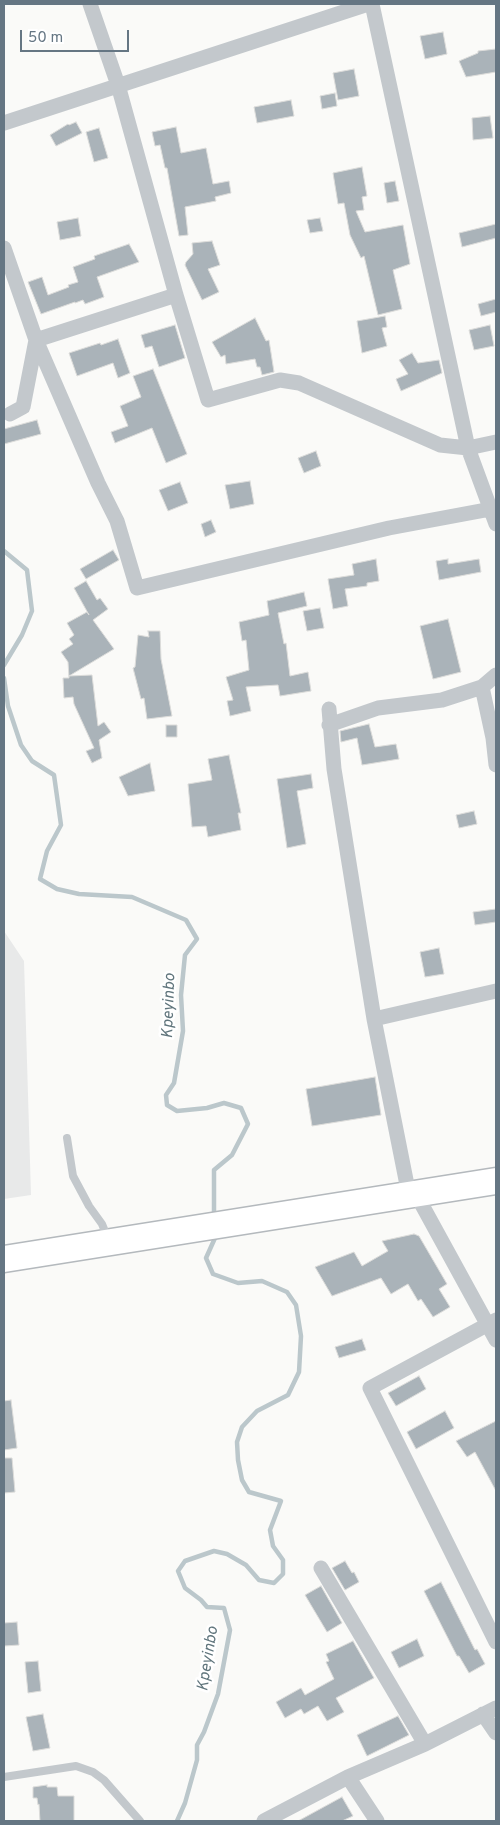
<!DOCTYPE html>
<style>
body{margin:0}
#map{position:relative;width:500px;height:1825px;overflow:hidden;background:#fafaf8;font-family:Overpass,sans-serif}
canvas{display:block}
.frame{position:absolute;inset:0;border:5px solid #657683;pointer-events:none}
.scale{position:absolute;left:20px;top:30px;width:109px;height:22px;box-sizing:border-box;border:2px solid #657683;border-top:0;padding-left:6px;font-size:15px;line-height:18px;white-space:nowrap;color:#657683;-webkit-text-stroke:4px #fff;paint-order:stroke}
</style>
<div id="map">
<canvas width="500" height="1825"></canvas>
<div class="frame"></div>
<div class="scale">50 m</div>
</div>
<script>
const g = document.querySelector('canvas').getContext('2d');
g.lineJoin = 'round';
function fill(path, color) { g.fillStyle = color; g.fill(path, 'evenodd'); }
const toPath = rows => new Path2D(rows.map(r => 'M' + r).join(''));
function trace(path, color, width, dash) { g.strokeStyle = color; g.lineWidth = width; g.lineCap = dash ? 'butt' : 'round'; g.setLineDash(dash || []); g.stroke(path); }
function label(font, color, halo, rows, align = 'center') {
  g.font = font + ' Overpass,sans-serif'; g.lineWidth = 5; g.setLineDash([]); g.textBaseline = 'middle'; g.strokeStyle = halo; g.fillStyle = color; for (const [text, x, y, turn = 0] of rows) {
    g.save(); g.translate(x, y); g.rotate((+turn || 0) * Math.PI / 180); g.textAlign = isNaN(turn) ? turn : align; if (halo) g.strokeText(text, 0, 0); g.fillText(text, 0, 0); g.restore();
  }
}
fill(toPath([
 [4,931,24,961,31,1195,4,1199]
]), '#e8e9e9');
trace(toPath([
 [4,551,27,570,32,611,22,635,4,665],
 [4,678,8,706,21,745,32,761,54,775,61,825,47,851,40,879,57,889,79,894,132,897,186,920,197,939,185,955,181,995,183,1031,174,1083,166,1095,167,1105,177,1111,207,1108,224,1103,241,1108,248,1124,232,1155,214,1170,214,1218],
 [177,1821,185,1803,197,1760,197,1745,204,1732,218,1694,230,1630,224,1608,207,1607,201,1600,185,1588,178,1571,185,1561,214,1551,227,1554,246,1565,259,1580,274,1583,283,1574,283,1560,273,1546,270,1530,281,1501,249,1492,242,1480,238,1460,237,1442,242,1427,257,1411,288,1395,299,1372,301,1336,296,1305,287,1292,262,1281,238,1283,213,1274,206,1258,215,1238,214,1233]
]), '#bbc7cb', 4.5);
const building = toPath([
 [443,32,447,54,425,59,420,36,443,32],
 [496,49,496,72,466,77,459,61,478,53,478,51,496,49],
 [354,69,359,96,338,100,333,73,354,69],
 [335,93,337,106,322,109,320,96,335,93],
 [291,100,294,116,257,123,254,107,291,100],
 [490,116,493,138,473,140,472,118,490,116],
 [76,122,82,133,56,146,50,135,68,124,69,125,76,122],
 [176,127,181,153,206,148,213,184,229,181,231,193,215,197,216,201,185,207,188,235,179,236,167,168,165,168,160,145,155,146,152,132,176,127],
 [99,128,108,158,94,162,86,132,99,128],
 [362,167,367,196,362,197,364,210,356,211,365,232,403,225,410,264,393,270,402,309,378,315,364,256,361,258,350,235,344,203,338,204,333,173,362,167],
 [395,181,399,201,387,203,384,183,395,181],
 [78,218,81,236,60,240,57,222,78,218],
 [320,218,323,231,310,233,307,220,320,218],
 [496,224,496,238,462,247,459,233,496,224],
 [212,241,220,265,208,269,219,292,202,300,185,265,186,262,193,254,192,243,212,241],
 [129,244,139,262,97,277,104,297,85,304,83,300,75,303,75,302,41,314,28,282,42,277,48,295,69,287,68,285,78,282,73,267,95,259,94,256,129,244],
 [496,299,496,312,481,316,478,304,496,299],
 [385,316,387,327,382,328,387,346,362,353,357,321,385,316],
 [255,318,266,341,269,340,274,372,262,375,260,367,257,367,255,359,226,364,225,355,221,357,212,342,255,318],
 [175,325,185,358,159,367,152,346,145,348,141,335,175,325],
 [490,325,494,346,474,350,469,330,490,325],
 [118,339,130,373,118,378,113,363,77,376,69,353,100,343,101,345,118,339],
 [412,353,418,363,439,360,442,373,401,391,396,379,408,374,399,360,412,353],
 [153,369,187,454,166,463,152,428,115,443,111,432,128,426,120,406,141,397,133,376,153,369],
 [37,420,41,434,4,444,4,429,37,420],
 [316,451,321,466,304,473,298,458,316,451],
 [250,481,254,504,230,509,225,485,250,481],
 [180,482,188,503,168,511,159,490,180,482],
 [211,520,216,532,205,537,201,524,211,520],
 [113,550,119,560,86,579,80,569,113,550],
 [376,559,379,581,367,583,367,586,345,589,348,606,333,609,328,579,354,575,352,564,376,559],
 [448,559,448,564,479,559,481,572,439,580,436,561,448,559],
 [86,581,97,600,100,598,108,609,93,620,114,649,69,676,92,675,98,726,104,722,111,732,99,740,102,758,92,763,86,751,94,748,74,704,73,697,64,698,63,678,69,678,68,662,61,652,73,644,69,639,74,635,67,623,87,612,89,615,74,588,86,581],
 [304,592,307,606,278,613,284,644,286,643,290,676,308,672,311,691,280,696,278,685,246,687,251,711,230,716,227,701,233,700,226,677,249,670,246,640,242,641,239,622,269,615,267,601,304,592],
 [320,608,324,628,307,631,303,611,320,608],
 [448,619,461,672,433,679,420,626,448,619],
 [148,631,160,631,161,659,172,716,147,719,144,698,141,699,133,668,135,667,138,635,149,637,148,631],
 [369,724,375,747,396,744,399,759,362,765,357,738,341,742,340,731,369,724],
 [166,725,177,725,177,737,166,737,166,725],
 [229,755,241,813,238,813,241,830,208,837,206,826,192,827,188,784,212,780,208,759,229,755],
 [150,763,155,791,128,796,119,777,150,763],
 [311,774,313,788,297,791,306,844,287,848,277,779,311,774],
 [474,811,477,824,459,828,456,815,474,811],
 [496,909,496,922,475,925,473,912,496,909],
 [439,948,444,974,425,977,420,952,439,948],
 [375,1077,381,1115,312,1126,306,1089,375,1077],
 [414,1234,419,1236,447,1284,439,1289,450,1307,433,1317,421,1299,418,1301,408,1284,391,1294,381,1278,332,1296,315,1267,354,1252,362,1266,388,1251,382,1241,414,1234],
 [362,1339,366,1350,339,1358,335,1347,362,1339],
 [419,1376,426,1389,396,1406,388,1393,419,1376],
 [11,1400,17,1448,4,1450,4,1401,11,1400],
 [445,1411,454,1428,416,1449,407,1432,445,1411],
 [496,1421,496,1491,475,1452,467,1457,456,1441,496,1421],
 [4,1458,12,1458,15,1492,4,1493,4,1458],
 [345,1561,352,1573,354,1572,359,1582,345,1590,332,1568,345,1561],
 [441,1582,475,1650,477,1649,485,1664,469,1673,459,1656,457,1656,424,1591,441,1582],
 [321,1586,342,1623,327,1632,305,1595,321,1586],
 [17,1622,19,1645,4,1646,4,1623,17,1622],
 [417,1639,424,1656,399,1668,391,1652,417,1639],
 [353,1641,374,1678,336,1698,344,1712,327,1721,318,1706,304,1714,301,1709,285,1718,276,1702,301,1688,305,1695,334,1679,326,1662,329,1661,326,1654,353,1641],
 [38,1661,41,1691,28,1693,25,1662,38,1661],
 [43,1714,50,1748,33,1751,26,1717,43,1714],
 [398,1716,409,1735,367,1756,357,1735,398,1716],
 [47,1785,47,1787,57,1787,58,1796,74,1796,74,1821,40,1821,39,1804,38,1805,37,1798,33,1798,33,1787,47,1785],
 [342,1797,353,1816,342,1821,298,1821,342,1797]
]);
fill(building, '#aab3b9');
trace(building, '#dcdcda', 1);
const highway = toPath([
 [4,1259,496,1181]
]);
trace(highway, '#b4b9bd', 29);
trace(toPath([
 [67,1138,73,1176,89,1206,102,1224,108,1239],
 [4,1777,76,1766,93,1772,104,1780,140,1821]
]), '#c3c8cc', 8);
trace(toPath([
 [90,4,118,85,176,295,208,400,280,380,299,383,440,445,468,448,496,442],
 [372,4,468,448,496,524],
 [4,123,368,4],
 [4,248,36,340,98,483,117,521,137,588,389,528,491,509],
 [10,414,23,407,36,340,176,295],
 [482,687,493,738,496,765],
 [329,709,334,769,374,1019,409,1195],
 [329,725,378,708,442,700,482,687,496,675],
 [374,1019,496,991],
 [416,1194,496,1340],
 [496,1320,370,1388,496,1642],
 [321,1568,425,1744],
 [483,1714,496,1733],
 [348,1777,377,1821],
 [264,1821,348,1777,425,1744,496,1708]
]), '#c3c8cc', 15);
trace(highway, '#fff', 26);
label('italic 16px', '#60757c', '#fff', [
 ["Kpeyinbo",170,1006,-88],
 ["Kpeyinbo",209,1659,-81]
]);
</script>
